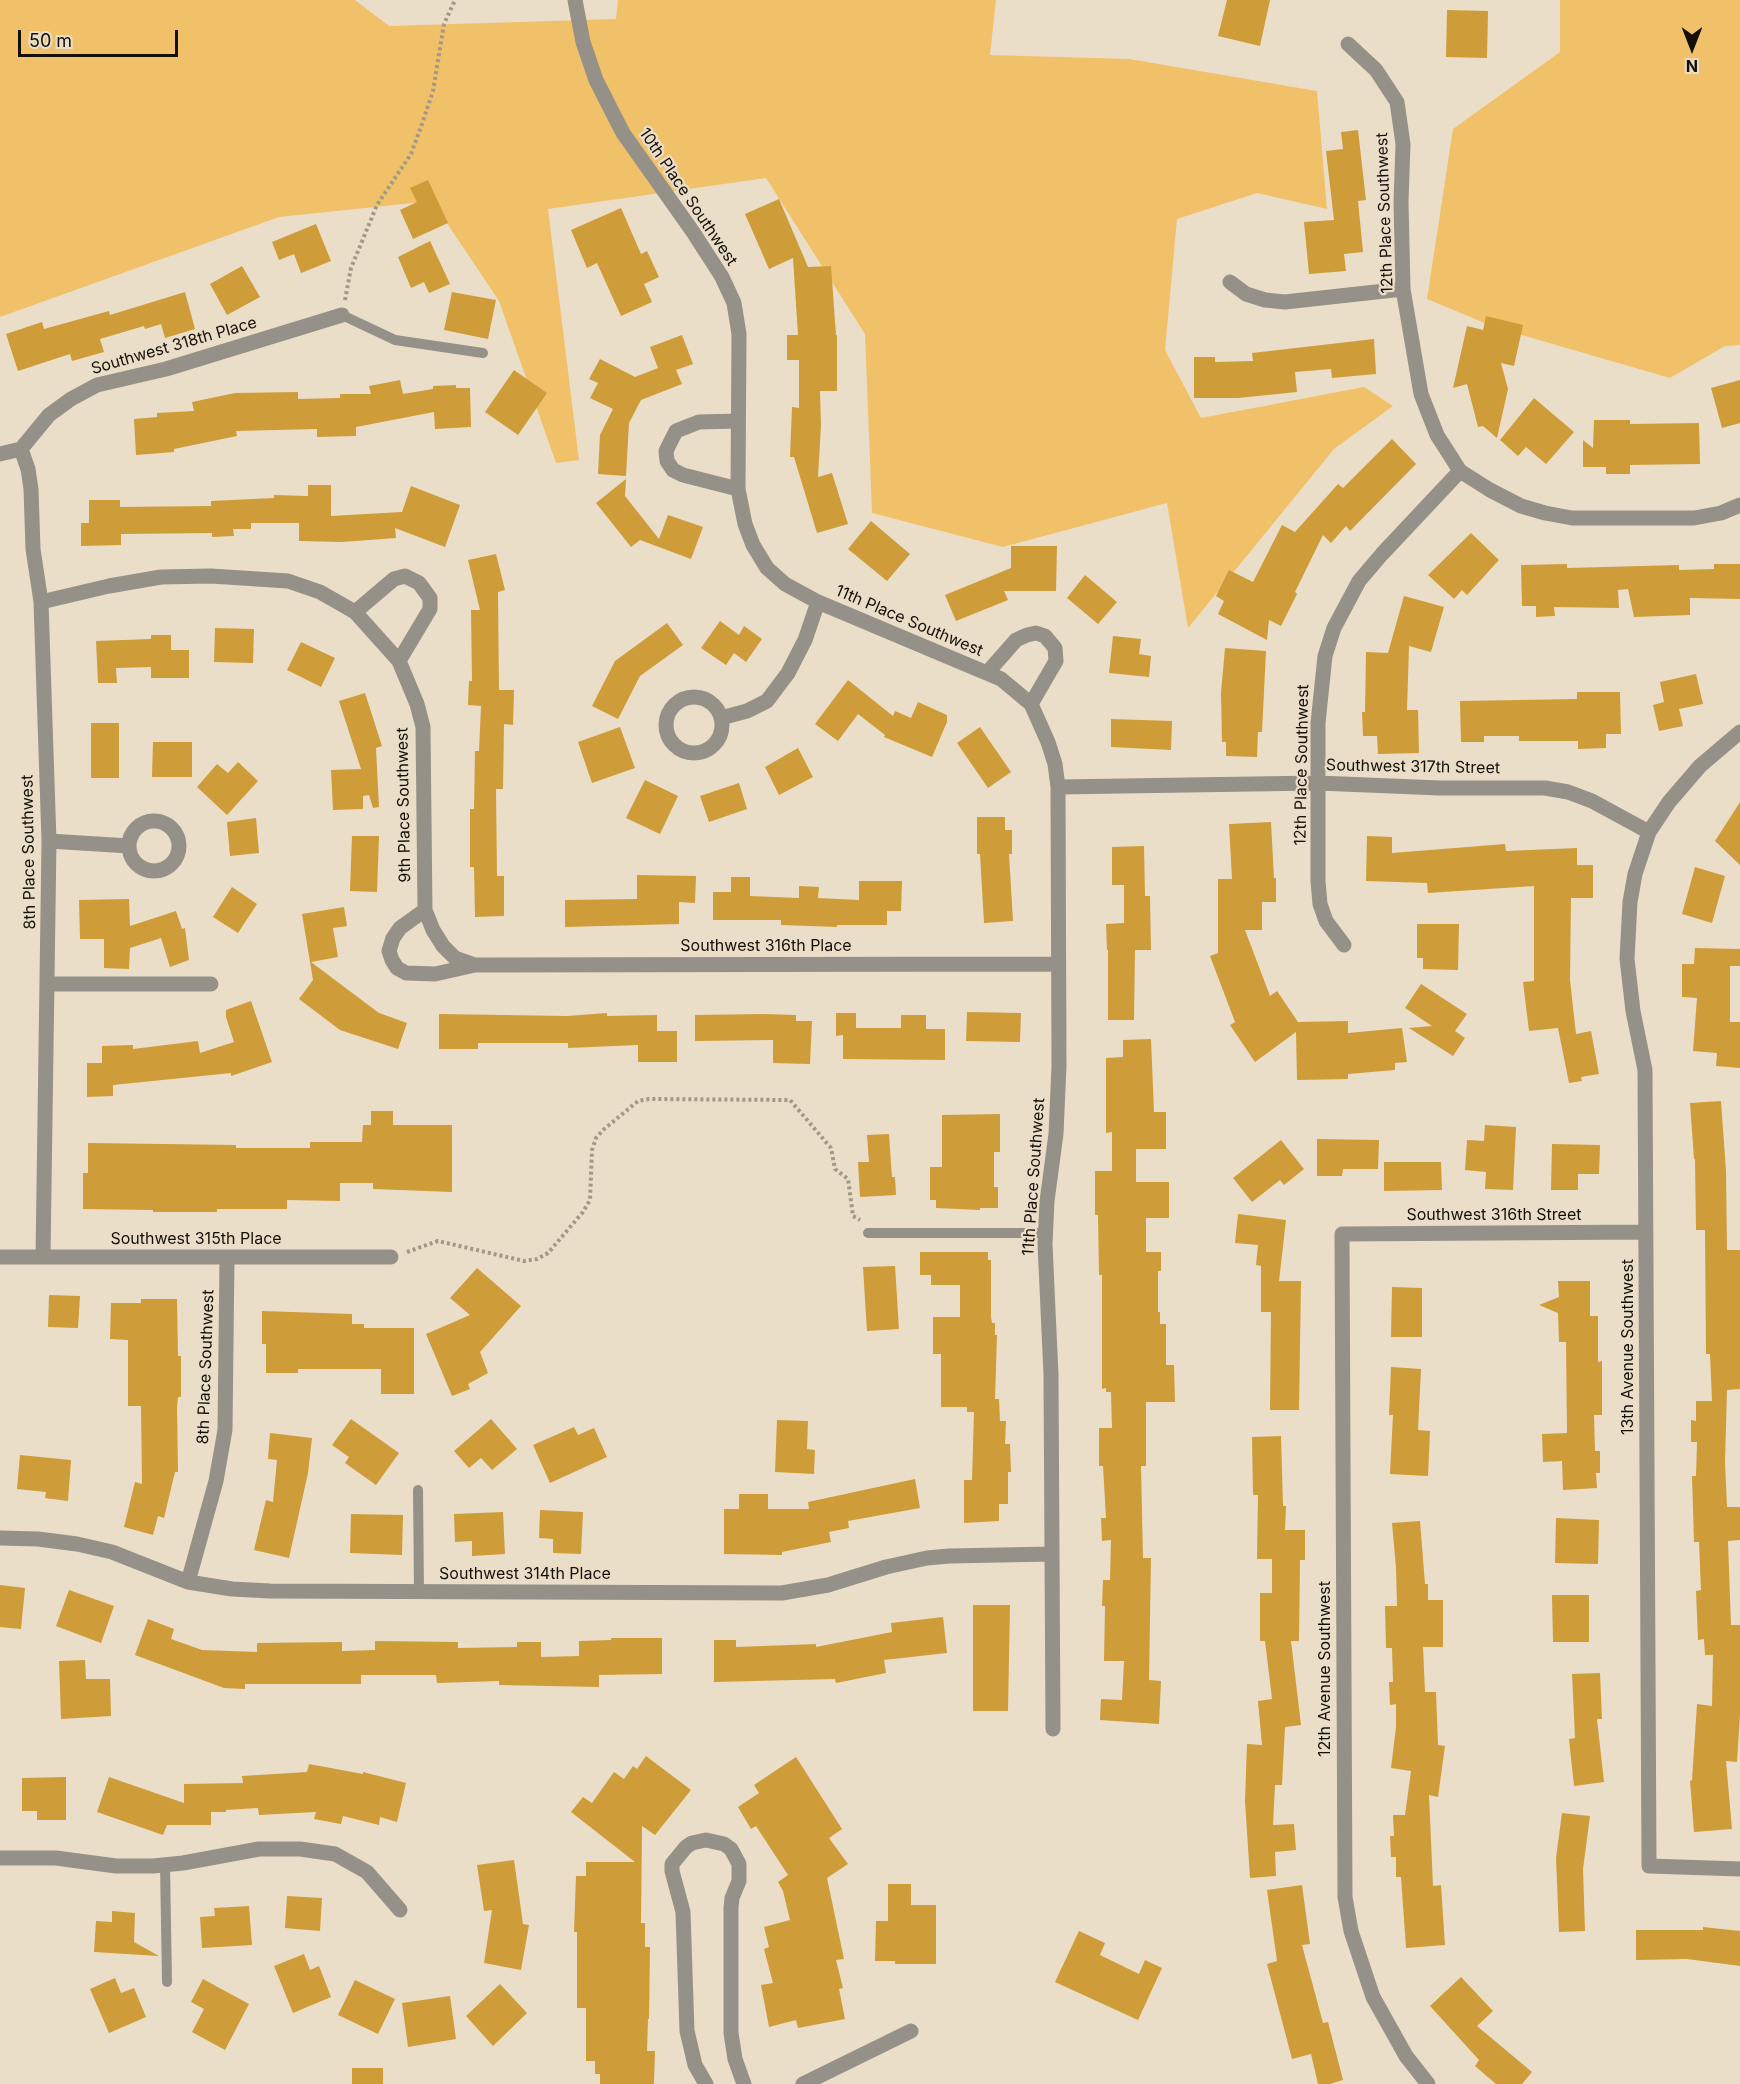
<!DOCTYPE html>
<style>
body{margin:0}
#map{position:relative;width:1740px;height:2084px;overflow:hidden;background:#ebdec9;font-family:Inter,sans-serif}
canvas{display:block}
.north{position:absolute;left:1662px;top:18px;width:60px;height:60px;-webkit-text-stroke:4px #ebdec9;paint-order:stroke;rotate:180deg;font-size:16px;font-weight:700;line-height:24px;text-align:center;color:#141008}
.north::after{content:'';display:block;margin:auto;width:21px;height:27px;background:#141008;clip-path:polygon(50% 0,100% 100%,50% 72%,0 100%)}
.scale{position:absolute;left:18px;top:30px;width:160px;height:27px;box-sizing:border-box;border:3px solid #141008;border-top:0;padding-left:8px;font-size:18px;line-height:21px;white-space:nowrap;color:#141008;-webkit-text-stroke:4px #ebdec9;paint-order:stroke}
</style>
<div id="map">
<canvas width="1740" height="2084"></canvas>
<div class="north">N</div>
<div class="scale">50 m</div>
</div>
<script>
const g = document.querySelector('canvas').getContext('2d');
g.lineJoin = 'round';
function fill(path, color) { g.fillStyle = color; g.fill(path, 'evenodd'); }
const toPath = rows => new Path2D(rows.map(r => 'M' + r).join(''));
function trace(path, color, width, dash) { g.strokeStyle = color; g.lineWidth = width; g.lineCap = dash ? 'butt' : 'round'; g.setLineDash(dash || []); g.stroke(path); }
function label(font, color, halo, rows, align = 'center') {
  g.font = font + ' Inter,sans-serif'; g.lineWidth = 4.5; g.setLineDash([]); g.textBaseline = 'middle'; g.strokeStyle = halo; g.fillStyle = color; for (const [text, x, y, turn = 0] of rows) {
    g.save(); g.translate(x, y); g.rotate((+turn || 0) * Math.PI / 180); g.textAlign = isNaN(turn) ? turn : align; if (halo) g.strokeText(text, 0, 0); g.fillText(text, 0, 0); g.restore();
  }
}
fill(toPath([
 [0,0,355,0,389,26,616,19,618,0,996,0,990,55,1129,59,1317,91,1327,209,1257,193,1177,219,1165,350,1201,418,1364,387,1393,406,1334,449,1188,628,1167,503,1003,547,872,513,865,334,766,178,548,209,579,460,556,463,499,301,432,201,279,217,0,317],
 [1560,0,1740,0,1740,345,1725,346,1670,378,1494,327,1427,299,1453,129,1560,52]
]), '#f1c16a');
fill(toPath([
 [1227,0,1270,0,1260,46,1218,36],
 [1447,10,1488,11,1487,58,1446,57],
 [1358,130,1366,200,1358,201,1363,252,1344,254,1346,271,1309,274,1304,222,1334,220,1326,151,1343,149,1341,132],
 [428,180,448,223,413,239,400,210,417,202,410,188],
 [779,199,808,267,831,266,836,335,837,335,837,391,820,391,821,425,818,477,832,473,848,524,817,533,794,457,790,457,792,407,799,408,799,360,787,360,787,335,798,335,793,258,769,269,745,214],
 [621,208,641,254,647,251,659,277,644,284,652,302,621,316,597,263,587,268,571,230],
 [316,224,331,261,301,273,294,254,279,260,272,242],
 [430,241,450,284,429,293,424,282,411,288,398,257],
 [242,266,260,297,227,315,210,284],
 [185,292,195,329,165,338,161,324,145,329,144,326,100,339,104,352,72,361,70,354,18,371,6,334,42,322,44,329,109,311,110,315],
 [452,292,496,300,488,339,444,330],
 [1486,316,1523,325,1514,366,1501,363,1508,389,1497,438,1483,426,1478,427,1467,384,1453,388,1467,326,1483,330],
 [682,335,693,364,676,370,682,384,641,400,629,423,626,476,598,474,600,435,613,409,590,398,598,383,589,379,600,359,635,377,658,368,650,347],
 [1374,339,1376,374,1332,378,1331,369,1295,372,1297,392,1238,398,1194,398,1194,357,1215,357,1215,362,1253,361,1252,353],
 [514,370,547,393,518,435,485,412],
 [400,380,403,394,433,389,433,386,456,385,456,388,470,388,471,427,435,429,434,412,356,427,356,436,317,437,317,429,236,431,237,436,174,449,174,452,136,455,134,419,157,417,157,413,194,411,192,402,235,393,298,392,298,399,340,398,340,394,371,394,369,386],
 [1740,380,1740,423,1722,428,1711,388],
 [1534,398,1574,432,1546,464,1526,447,1518,456,1500,440],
 [1594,420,1630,420,1630,424,1699,423,1700,464,1630,465,1630,474,1606,474,1606,467,1583,467,1583,440,1593,448],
 [1392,439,1416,464,1350,531,1346,526,1331,543,1323,535,1295,592,1297,594,1281,626,1269,620,1267,640,1218,614,1224,601,1216,596,1229,570,1253,582,1282,525,1295,532,1338,484,1343,488],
 [626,479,625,496,659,539,668,515,703,527,691,559,640,540,631,547,596,503],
 [308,485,331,485,331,516,402,512,411,486,460,505,445,547,395,528,396,538,342,542,299,541,299,523,251,523,251,529,233,529,234,536,212,537,212,533,121,534,121,545,81,546,81,523,89,523,89,500,120,500,120,507,211,506,211,501,274,498,274,495,308,496],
 [871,521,910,554,887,581,848,549],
 [1471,533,1499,560,1467,595,1462,590,1454,599,1428,575],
 [1011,546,1057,546,1056,591,1004,591,1008,600,956,621,945,595,1011,568],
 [496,554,505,590,498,592,499,690,514,690,513,725,504,724,503,789,496,789,497,876,504,876,504,916,475,917,474,867,470,867,470,809,474,809,475,751,479,751,481,706,468,705,469,681,472,681,471,610,480,610,468,560],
 [1567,564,1567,568,1679,565,1679,570,1714,569,1714,564,1740,564,1740,599,1690,598,1690,615,1634,617,1628,589,1618,590,1619,608,1554,607,1555,616,1536,617,1536,606,1522,606,1521,565],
 [1085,575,1117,602,1098,624,1067,598],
 [1404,596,1444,607,1431,652,1409,646,1407,710,1418,710,1419,753,1378,754,1377,736,1363,736,1362,712,1365,712,1366,652,1388,653],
 [720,621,739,635,744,626,762,639,746,662,734,653,726,665,701,648],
 [667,623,683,645,640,676,618,719,592,706,615,661],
 [215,628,254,629,253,663,214,662],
 [151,635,171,635,171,650,189,650,189,678,151,678,151,667,116,668,117,683,98,683,96,641,151,639],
 [1113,636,1141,639,1139,654,1151,656,1149,677,1109,673],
 [301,642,335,658,321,687,287,670],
 [1225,648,1266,651,1262,732,1258,732,1257,757,1226,756,1226,742,1222,742,1221,693],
 [1696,674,1703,704,1679,709,1683,726,1659,731,1653,705,1664,702,1660,682],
 [848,680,893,716,895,711,911,718,918,702,947,715,947,722,932,757,884,737,885,735,858,714,838,741,815,724],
 [1577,692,1620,692,1621,734,1606,734,1606,748,1578,749,1578,741,1519,741,1519,736,1484,736,1484,742,1461,742,1460,701,1577,699],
 [365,693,382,746,376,748,379,807,373,808,369,795,363,796,363,809,333,810,331,770,361,769,339,701],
 [1111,719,1172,721,1171,750,1111,747],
 [91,723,119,723,119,778,91,778],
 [620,727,635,768,592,783,578,742],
 [980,727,1011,772,988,788,957,743],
 [153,742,192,742,192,777,152,777],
 [798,748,813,777,779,795,765,767],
 [238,762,258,781,227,815,197,787,217,764,228,773],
 [645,780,678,796,660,834,626,818],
 [739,783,747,809,709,822,700,796],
 [1740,802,1740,865,1715,841],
 [977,817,1005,817,1005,830,1012,830,1012,854,1009,854,1013,921,984,923,980,854,977,854],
 [256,818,259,853,230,856,227,822],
 [1271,822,1274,878,1276,878,1276,902,1262,902,1262,930,1245,930,1270,996,1277,991,1298,1022,1348,1021,1348,1033,1402,1028,1407,1062,1395,1063,1395,1070,1348,1074,1348,1079,1297,1080,1296,1032,1255,1062,1230,1025,1235,1022,1210,956,1218,953,1218,879,1232,879,1229,824],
 [352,836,379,836,377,892,350,891],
 [1367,836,1392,837,1392,853,1505,844,1506,851,1577,848,1577,865,1593,865,1593,898,1571,898,1570,980,1576,1034,1591,1031,1599,1074,1581,1077,1582,1081,1569,1083,1558,1028,1529,1031,1523,982,1534,981,1534,886,1428,893,1427,883,1366,881],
 [1144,846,1145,896,1150,896,1151,950,1135,950,1134,1020,1108,1020,1108,950,1107,950,1106,924,1124,923,1124,885,1112,885,1112,847],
 [1695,867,1725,876,1712,923,1682,914],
 [637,875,696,876,695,903,679,902,679,924,565,927,565,900,637,899],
 [731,877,750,877,750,896,799,898,799,886,819,887,818,898,859,900,859,881,902,881,901,911,887,911,887,925,837,925,837,927,781,925,781,920,713,920,713,892,731,892],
 [232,887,257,904,238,933,213,917],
 [129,899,130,926,176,911,182,929,185,928,189,960,170,967,161,938,130,948,129,969,104,968,104,939,80,939,79,900],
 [344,907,347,926,333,928,338,957,311,962,379,1013,407,1023,398,1049,340,1030,299,999,313,980,302,914],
 [1417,924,1459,924,1458,970,1423,969,1423,958,1417,958],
 [1695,948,1740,949,1740,966,1730,966,1730,1022,1740,1022,1740,1068,1716,1066,1717,1053,1693,1051,1697,998,1682,997,1682,964,1694,964],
 [1421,984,1467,1014,1455,1031,1465,1038,1453,1056,1409,1028,1432,1026,1405,1008],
 [251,1001,272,1062,231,1076,231,1073,113,1085,113,1096,87,1097,87,1063,102,1063,102,1046,133,1045,133,1049,198,1041,200,1053,234,1042,226,1017,226,1010],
 [967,1012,1021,1013,1020,1042,966,1041],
 [607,1013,607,1016,657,1015,657,1031,677,1031,677,1062,638,1062,638,1045,568,1048,568,1043,478,1043,478,1049,439,1049,439,1014,567,1016],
 [836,1013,856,1013,856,1028,901,1028,901,1015,926,1015,926,1029,945,1029,945,1060,843,1059,843,1035,836,1036],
 [764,1014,796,1015,796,1021,812,1021,810,1064,773,1063,773,1040,695,1041,695,1015],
 [1151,1039,1154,1112,1166,1112,1166,1149,1136,1149,1136,1182,1169,1182,1169,1218,1146,1218,1146,1252,1161,1252,1161,1271,1158,1271,1158,1312,1160,1312,1160,1324,1166,1324,1166,1365,1174,1365,1175,1402,1146,1402,1146,1466,1141,1466,1143,1558,1151,1558,1149,1680,1161,1681,1159,1724,1100,1720,1101,1699,1122,1700,1124,1661,1104,1661,1105,1606,1102,1606,1103,1580,1110,1580,1111,1540,1102,1541,1101,1518,1106,1518,1103,1466,1099,1466,1099,1428,1112,1428,1111,1392,1106,1392,1106,1388,1102,1389,1102,1275,1099,1275,1098,1215,1095,1215,1095,1171,1112,1171,1112,1132,1106,1133,1106,1058,1123,1057,1123,1040],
 [1721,1101,1726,1171,1727,1250,1740,1250,1740,1389,1727,1390,1725,1462,1727,1507,1740,1507,1740,1540,1728,1541,1731,1625,1740,1625,1740,1715,1737,1762,1726,1761,1732,1829,1694,1832,1690,1781,1692,1780,1697,1704,1712,1706,1713,1655,1705,1655,1704,1639,1698,1640,1696,1591,1701,1590,1699,1542,1694,1542,1692,1476,1696,1476,1697,1442,1691,1442,1691,1420,1696,1421,1696,1401,1712,1401,1710,1354,1706,1354,1705,1230,1696,1230,1695,1159,1694,1159,1690,1103],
 [371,1111,393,1111,393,1125,452,1125,452,1192,373,1189,373,1183,340,1183,340,1201,287,1200,287,1209,217,1209,217,1212,153,1212,153,1210,83,1209,83,1173,88,1173,88,1143,236,1145,236,1148,310,1148,310,1142,362,1142,363,1125,371,1125],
 [1000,1114,1000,1152,994,1152,994,1187,998,1187,998,1208,980,1208,980,1210,936,1208,936,1200,930,1200,930,1167,942,1167,942,1115],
 [1485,1125,1516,1127,1513,1190,1485,1189,1486,1172,1465,1170,1467,1140,1484,1141],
 [889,1134,892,1177,895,1177,896,1195,860,1197,858,1162,869,1162,867,1135],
 [1317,1139,1379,1140,1378,1169,1343,1169,1342,1176,1317,1176],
 [1281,1140,1304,1169,1284,1185,1280,1180,1252,1202,1233,1178],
 [1552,1144,1600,1145,1599,1174,1578,1174,1578,1190,1551,1190],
 [1384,1162,1441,1162,1442,1190,1384,1191],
 [1238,1214,1286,1220,1279,1281,1301,1281,1299,1410,1270,1410,1271,1312,1261,1312,1261,1266,1256,1265,1258,1245,1235,1243],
 [920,1252,988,1252,988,1260,991,1260,991,1317,992,1323,995,1323,995,1335,997,1335,995,1399,999,1399,1000,1421,1006,1421,1005,1444,1010,1444,1011,1472,1008,1472,1008,1504,999,1504,999,1521,964,1523,964,1480,972,1480,974,1412,967,1412,967,1407,941,1407,941,1354,933,1354,933,1317,960,1317,960,1285,931,1285,931,1275,920,1275],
 [895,1266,899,1329,867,1331,863,1267],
 [477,1268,521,1306,480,1352,488,1373,468,1384,470,1389,452,1396,426,1334,470,1315,450,1298],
 [1558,1281,1590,1281,1590,1316,1598,1316,1598,1362,1602,1361,1602,1415,1594,1415,1595,1451,1600,1451,1600,1473,1596,1473,1597,1488,1563,1490,1562,1461,1543,1462,1542,1434,1567,1433,1566,1342,1559,1342,1558,1313,1539,1305,1559,1297],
 [1392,1287,1422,1288,1422,1337,1391,1337],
 [49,1295,80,1296,78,1328,48,1327],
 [141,1299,177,1299,178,1356,181,1356,181,1397,178,1397,177,1407,178,1472,175,1472,164,1518,158,1516,153,1535,124,1527,135,1482,142,1484,141,1406,128,1406,128,1340,110,1339,111,1303,141,1303],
 [262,1311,352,1314,352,1324,364,1324,364,1328,414,1328,414,1394,381,1394,381,1369,298,1369,298,1373,266,1373,266,1344,262,1344],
 [1391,1367,1421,1369,1418,1430,1430,1431,1428,1476,1390,1474,1393,1415,1389,1415],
 [351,1419,399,1453,376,1485,345,1463,349,1457,332,1445],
 [491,1419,517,1449,492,1470,481,1458,469,1468,454,1451],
 [777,1420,808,1421,807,1449,815,1450,814,1474,775,1472],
 [574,1427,578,1435,594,1428,607,1457,550,1483,533,1445],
 [270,1433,312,1438,308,1473,289,1558,254,1550,266,1500,273,1502,277,1460,268,1459],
 [1281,1436,1283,1506,1286,1506,1285,1530,1305,1530,1305,1560,1300,1560,1299,1641,1291,1641,1301,1725,1285,1727,1282,1785,1275,1785,1273,1825,1294,1824,1296,1850,1275,1852,1276,1876,1250,1878,1245,1801,1247,1744,1262,1745,1258,1701,1272,1699,1265,1641,1260,1641,1260,1593,1272,1593,1272,1559,1257,1559,1258,1495,1253,1495,1252,1437],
 [20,1455,71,1460,68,1501,45,1498,46,1492,17,1489],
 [915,1479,920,1508,848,1521,849,1528,829,1532,831,1542,782,1552,782,1555,724,1554,724,1509,739,1509,739,1494,768,1494,768,1509,809,1509,808,1502],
 [540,1510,583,1512,581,1554,553,1553,553,1539,539,1538],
 [503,1512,505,1554,472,1556,472,1541,455,1542,454,1514],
 [351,1514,403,1515,402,1555,350,1553],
 [1556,1518,1599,1520,1598,1564,1555,1563],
 [1420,1521,1425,1584,1428,1584,1428,1600,1443,1600,1443,1647,1423,1647,1425,1692,1436,1692,1438,1745,1445,1746,1438,1797,1429,1795,1433,1886,1441,1885,1445,1945,1406,1948,1401,1877,1396,1877,1396,1857,1391,1857,1390,1836,1394,1836,1393,1815,1405,1815,1411,1771,1391,1768,1396,1727,1396,1704,1390,1705,1389,1682,1393,1682,1392,1648,1386,1648,1385,1606,1397,1606,1396,1568,1392,1523],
 [0,1585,25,1588,21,1629,0,1627],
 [69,1590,114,1606,101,1643,56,1626],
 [1552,1595,1589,1595,1589,1642,1553,1642],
 [973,1605,1010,1605,1008,1711,973,1711],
 [943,1617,947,1653,884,1660,886,1673,836,1683,835,1679,714,1682,714,1640,736,1640,736,1647,816,1644,816,1647,892,1632,891,1623],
 [148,1619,174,1629,171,1639,202,1650,257,1652,257,1643,342,1642,342,1651,375,1650,375,1641,458,1642,458,1648,517,1647,517,1642,541,1642,541,1657,579,1656,579,1641,611,1640,611,1638,662,1638,662,1674,599,1675,599,1687,499,1685,499,1681,437,1683,436,1675,361,1675,361,1684,245,1684,245,1689,224,1688,135,1655],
 [85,1660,86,1679,110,1679,111,1716,61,1719,59,1661],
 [1600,1673,1602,1719,1597,1719,1604,1782,1574,1786,1569,1739,1575,1738,1572,1674],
 [646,1756,691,1790,655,1835,642,1826,641,1923,645,1923,645,1947,650,1947,649,2019,648,2019,647,2051,655,2051,654,2084,600,2084,600,2074,595,2074,595,2061,586,2061,586,2008,577,2008,577,1932,574,1932,576,1876,586,1876,586,1862,635,1862,571,1812,583,1797,592,1803,614,1772,624,1779,633,1766,637,1769],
 [796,1757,842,1829,829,1838,848,1864,827,1878,844,1959,836,1960,843,1988,839,1989,845,2019,798,2028,796,2020,769,2027,761,1985,773,1983,764,1949,769,1947,764,1927,790,1920,783,1891,778,1882,788,1875,756,1826,751,1829,738,1807,759,1793,754,1785],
 [309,1764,363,1774,363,1772,406,1783,397,1822,380,1817,379,1825,343,1816,341,1824,314,1819,316,1812,259,1815,258,1808,226,1810,226,1812,211,1812,211,1825,167,1825,163,1835,97,1812,109,1777,184,1803,184,1784,243,1783,242,1776,307,1772],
 [66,1777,66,1820,37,1820,37,1811,22,1811,22,1778],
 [1562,1813,1590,1816,1583,1869,1585,1931,1559,1932,1556,1858],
 [514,1860,523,1924,529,1925,521,1970,484,1963,492,1910,484,1911,477,1865],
 [888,1884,911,1884,911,1905,936,1905,936,1964,895,1964,895,1961,875,1961,876,1921,888,1921],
 [1302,1885,1310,1944,1302,1945,1323,2023,1328,2022,1343,2080,1330,2084,1318,2084,1311,2054,1292,2059,1267,1964,1277,1961,1267,1890],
 [287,1896,322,1898,320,1931,285,1928],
 [249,1906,252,1945,202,1948,200,1917,215,1916,214,1908],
 [112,1911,135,1913,134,1942,159,1956,94,1952,96,1921,112,1922],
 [1703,1927,1740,1931,1740,1966,1687,1959,1636,1960,1636,1930,1703,1930],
 [1079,1931,1105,1943,1100,1955,1139,1974,1145,1960,1162,1968,1138,2020,1055,1982],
 [304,1954,310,1970,319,1966,331,1997,293,2013,274,1966],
 [1461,1977,1493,2011,1477,2026,1532,2072,1522,2084,1496,2084,1475,2066,1479,2060,1430,2006],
 [115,1978,121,1993,134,1988,146,2017,109,2033,90,1989],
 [203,1979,249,2004,225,2050,192,2032,204,2009,191,2002],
 [355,1980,395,1999,378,2034,338,2015],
 [500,1984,527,2013,493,2046,466,2016],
 [450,1996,456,2039,408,2047,402,2003],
 [352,2068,383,2068,383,2084,352,2084]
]), '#ce9c39');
trace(toPath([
 [345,300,351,268,377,205,411,154,422,124,433,91,444,24,455,0],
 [407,1252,438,1241,524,1261,537,1259,548,1253,583,1212,590,1200,592,1150,596,1138,603,1130,638,1101,649,1099,790,1100,831,1148,835,1169,848,1179,853,1216,860,1220]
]), '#a29887', 4, [3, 3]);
trace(toPath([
 [342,315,395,340,483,353],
 [868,1233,1046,1233],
 [418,1490,419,1592],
 [165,1865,167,1982]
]), '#969188', 10);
trace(toPath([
 [575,0,583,42,596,80,623,133,693,232,722,277,734,303,739,334,738,489,745,524,753,545,767,568,785,584,818,602,1001,679,1031,704,1048,742,1055,764,1058,787,1059,1066,1056,1134,1047,1201,1045,1244,1051,1375,1053,1729],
 [1230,282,1246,294,1265,300,1285,302,1403,289],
 [737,421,699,422,676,431,666,451,667,461,673,470,683,475,738,489],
 [21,449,28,469,31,489,33,549,41,602,49,841,43,1257],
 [0,454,21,449,49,415,71,399,97,385,166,369,342,315],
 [1460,471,1490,490,1521,506,1545,513,1572,518,1694,518,1721,513,1740,505],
 [41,602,109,586,161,577,211,576,288,581,320,592,355,612,399,661,417,704,423,727,425,910,433,930,443,946,455,958,475,965],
 [355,612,394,579,405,576,419,583,430,598,430,609,399,661],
 [987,673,1016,640,1027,635,1036,633,1045,636,1055,648,1056,661,1031,704],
 '666 725a28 28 0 1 1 56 0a28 28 0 1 1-56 0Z',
 [721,718,747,711,767,701,788,673,805,640,818,602],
 [1740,732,1700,766,1669,802,1649,832,1635,874,1630,902,1627,959,1633,1011,1645,1070,1649,1866,1740,1869],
 [1058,787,1318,783,1440,788,1545,788,1568,792,1592,801,1649,832],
 '129 846a25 25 0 1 1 50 0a25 25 0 1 1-50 0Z',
 [49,841,129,846],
 [425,910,400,928,393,938,389,951,392,960,397,968,406,973,435,974,475,965,1057,964],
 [1344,945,1326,921,1320,904,1318,881,1318,723,1325,656,1334,628,1359,581,1382,554,1460,471,1437,435,1421,394,1403,289,1401,202,1403,144,1397,102,1376,70,1348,44],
 [48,984,211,984],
 [0,1257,391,1257],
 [0,1538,38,1539,77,1544,112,1552,188,1582,232,1589,270,1591,782,1593,828,1585,886,1567,927,1558,949,1556,1052,1554],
 [188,1582,216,1481,225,1430,227,1257],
 [0,1858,56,1858,116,1866,153,1866,183,1863,259,1849,300,1849,335,1854,367,1872,400,1910],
 [706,2084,695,2065,687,2031,683,1912,672,1871,672,1864,686,1847,692,1843,706,1840,724,1844,731,1849,739,1864,739,1881,732,1898,731,1908,731,2033,735,2059,744,2084],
 [803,2084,911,2031],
 [1428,2084,1406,2056,1373,1997,1351,1931,1345,1897,1342,1234,1646,1232]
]), '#969188', 15);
label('16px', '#141008', '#ebdec9', [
 ["10th Place Southwest",688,197,56],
 ["12th Place Southwest",1385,213,-92],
 ["Southwest 318th Place",174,346,-16],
 ["11th Place Southwest",909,621,23],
 ["12th Place Southwest",1302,765,-89],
 ["Southwest 317th Street",1413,767,1],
 ["9th Place Southwest",404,805,-91],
 ["8th Place Southwest",29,852,-91],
 ["Southwest 316th Place",766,946],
 ["11th Place Southwest",1034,1177,-86],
 ["Southwest 316th Street",1494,1215],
 ["Southwest 315th Place",196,1239],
 ["13th Avenue Southwest",1628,1347,-90],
 ["8th Place Southwest",206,1367,-88],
 ["Southwest 314th Place",525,1574],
 ["12th Avenue Southwest",1325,1669,-90]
]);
</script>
